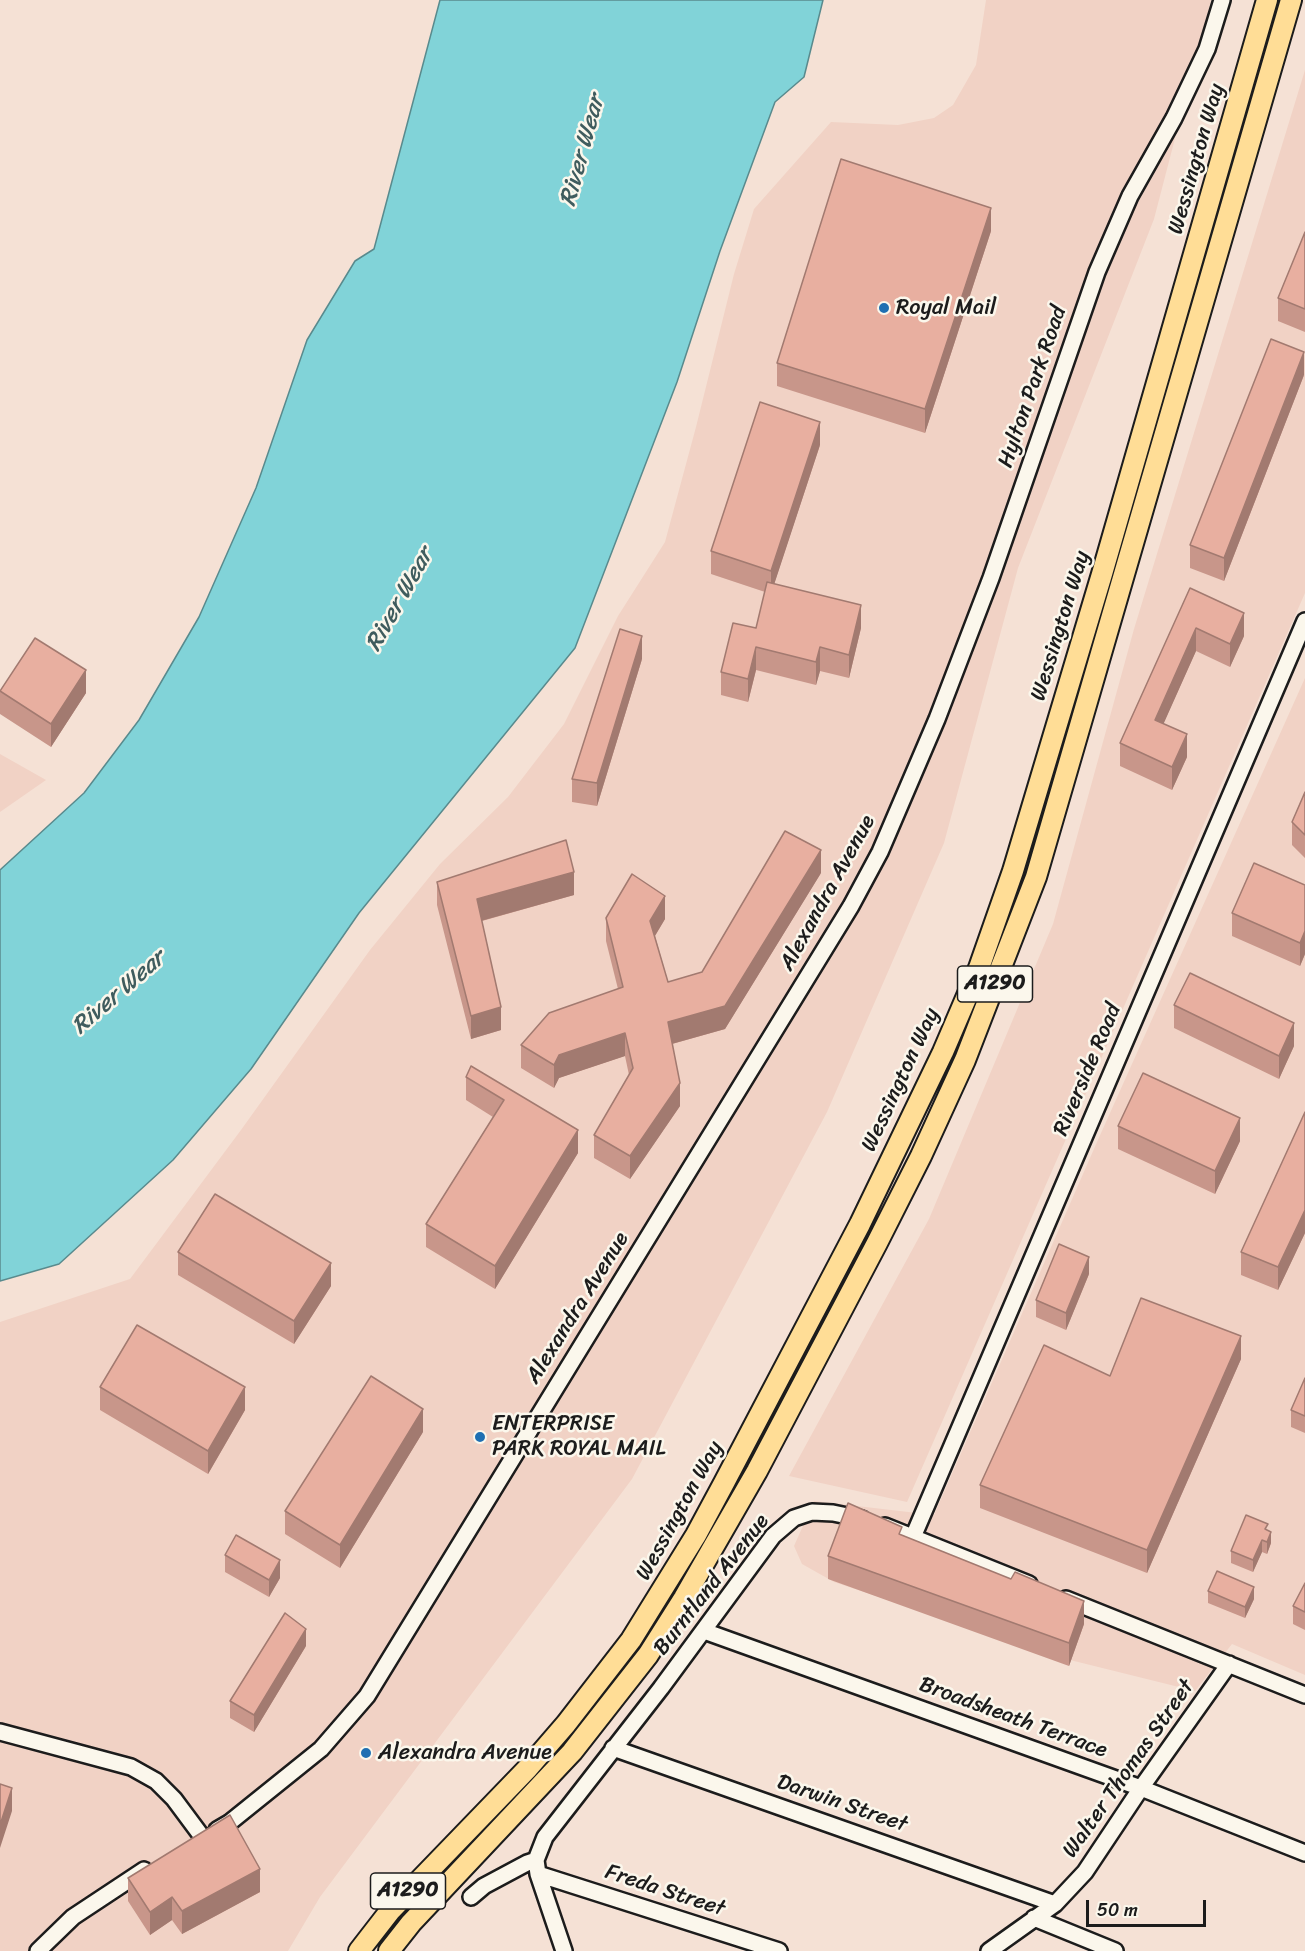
<!DOCTYPE html>
<style>
body{margin:0}
#map{position:relative;width:1305px;height:1951px;overflow:hidden;background:#f5e1d5;font-family:Sriracha,sans-serif}
canvas{display:block}
.scale{position:absolute;left:1086px;top:1900px;width:120px;height:27px;box-sizing:border-box;border:3px solid #1c1c1c;border-top:0;padding-left:8px;font-size:18px;line-height:21px;white-space:nowrap;color:#1c1c1c;-webkit-text-stroke:4px #fbf7ec;paint-order:stroke}
</style>
<div id="map">
<canvas width="1305" height="1951"></canvas>
<div class="scale">50 m</div>
</div>
<script>
const g = document.querySelector('canvas').getContext('2d');
g.lineJoin = 'round';
function fill(path, color) { g.fillStyle = color; g.fill(path, 'evenodd'); }
const toPath = rows => new Path2D(rows.map(r => 'M' + r).join(''));
function trace(path, color, width, dash) { g.strokeStyle = color; g.lineWidth = width; g.lineCap = dash ? 'butt' : 'round'; g.setLineDash(dash || []); g.stroke(path); }
function label(font, color, halo, rows, align = 'center') {
  g.font = font + ' Sriracha,sans-serif'; g.lineWidth = 5; g.setLineDash([]); g.textBaseline = 'middle'; g.strokeStyle = halo; g.fillStyle = color; for (const [text, x, y, turn = 0] of rows) {
    g.save(); g.translate(x, y); g.rotate((+turn || 0) * Math.PI / 180); g.textAlign = isNaN(turn) ? turn : align; if (halo) g.strokeText(text, 0, 0); g.fillText(text, 0, 0); g.restore();
  }
}
fill(toPath([
 [986,0,1211,0,1154,219,1018,568,944,843,827,1112,632,1479,320,1897,288,1951,0,1951,0,1322,130,1279,241,1130,370,950,440,864,508,797,564,724,618,616,665,542,696,427,734,274,754,209,831,122,898,125,934,118,953,105,976,65],
 [1305,70,1305,593,907,1502,789,1476,929,1219,1053,924,1134,629],
 [1305,678,1305,1675,1232,1644,1195,1691,1062,1658,834,1582,802,1564,794,1546,814,1501,934,1515,1097,1142],
 [0,754,46,780,0,812]
]), '#f1d2c5');
const water = toPath([
 [440,0,823,0,804,77,775,102,720,251,677,382,575,648,359,913,251,1069,173,1160,59,1264,0,1281,0,870,84,793,139,720,199,617,256,488,307,340,355,261,374,249,440,0]
]);
fill(water, '#81d3d8');
trace(water, '#598a8d', 1.5);
const minor = toPath([
 [885,1526,1029,1584],
 [913,1537,1305,621],
 [1066,1599,1305,1695],
 [704,1631,1141,1788,1305,1853],
 [0,1732,131,1767,156,1781,174,1799,203,1838],
 [613,1748,1055,1904],
 [217,1830,229,1823,321,1749,367,1696,851,906,880,852,937,719,991,578,1097,272,1130,196,1174,118,1207,49,1222,0],
 [538,1874,779,1951],
 [471,1897,484,1886,527,1863,536,1860],
 [1034,1918,1115,1951],
 [38,1951,73,1917,144,1870],
 [564,1951,538,1874,536,1860,545,1837,661,1688,773,1536,794,1518,812,1512,833,1513,862,1519],
 [989,1951,1055,1904,1085,1872,1141,1788,1229,1664]
]);
const major = toPath([
 [359,1951,390,1911,528,1768,566,1724,631,1640,696,1535,724,1483,860,1224,943,1052,979,968,1013,871,1102,574,1267,0],
 [389,1951,411,1923,572,1752,648,1655,684,1598,757,1471,877,1243,921,1156,965,1060,1036,877,1291,0]
]);
trace(minor, '#1c1c1c', 20);
trace(major, '#1c1c1c', 24);
trace(minor, '#fbf7ec', 15);
trace(major, '#ffdd96', 20);
fill(toPath([
 [991,231,925,433,777,386,777,363],
 [1305,232,1305,332,1278,321,1278,298],
 [1304,375,1224,581,1190,568,1190,545],
 [820,445,774,584,861,628,849,678,820,671,816,685,756,670,748,702,721,695,721,672,756,628,765,592,711,574,711,551],
 [1190,588,1244,636,1230,667,1196,651,1163,724,1187,757,1172,790,1120,766,1120,743],
 [642,659,597,806,572,802,572,779],
 [0,691,86,693,51,747,0,714],
 [1305,792,1305,858,1292,845,1292,822],
 [821,873,725,1029,672,1044,680,1106,630,1179,594,1158,594,1135,629,1075,625,1056,559,1078,554,1088,521,1068,521,1045,618,989,606,941,606,918,665,919,655,936,668,982,702,972],
 [437,882,574,895,482,921,501,1030,471,1039,437,905],
 [1305,885,1305,954,1300,966,1232,936,1232,913],
 [1174,1005,1294,1046,1279,1079,1174,1028],
 [471,1066,578,1153,495,1289,426,1247,426,1224,493,1117,466,1100,466,1077],
 [1305,1112,1305,1233,1278,1290,1241,1275,1241,1252],
 [1118,1126,1240,1141,1215,1194,1118,1149],
 [178,1252,331,1286,294,1344,178,1275],
 [1089,1274,1066,1330,1036,1317,1036,1300],
 [1241,1359,1147,1573,980,1508,980,1485,1110,1376],
 [1305,1378,1305,1433,1291,1427,1291,1410],
 [100,1387,245,1410,208,1474,100,1410],
 [423,1432,340,1568,285,1534,285,1511],
 [1268,1530,1271,1543,1267,1554,1262,1552,1253,1572,1231,1563,1231,1551],
 [902,1536,1084,1624,1069,1666,828,1579,828,1556],
 [225,1555,280,1578,269,1597,225,1572],
 [1305,1583,1305,1630,1293,1624,1293,1606],
 [1208,1591,1254,1599,1245,1618,1208,1603],
 [306,1646,254,1732,230,1718,230,1701],
 [128,1878,260,1892,182,1934,172,1920,150,1935,128,1901]
]), '#c8968a');
fill(toPath([
 [991,208,991,231,925,433,925,409],
 [1304,352,1304,375,1224,581,1224,558],
 [820,422,820,445,771,594,771,571],
 [861,605,861,628,849,678,849,655],
 [1244,613,1244,636,1230,667,1230,644],
 [1196,628,1196,651,1155,743,1155,720],
 [642,636,642,659,597,806,597,783],
 [756,647,756,670,748,702,748,679],
 [820,647,820,671,816,685,816,662],
 [86,670,86,693,51,747,51,724],
 [1187,734,1187,757,1172,790,1172,767],
 [821,850,821,873,725,1029,668,1045,668,1022],
 [574,872,574,895,477,922,477,899],
 [665,896,665,919,650,944,650,921],
 [1305,931,1305,954,1300,966,1300,943],
 [501,1007,501,1030,471,1039,471,1016],
 [1294,1023,1294,1046,1279,1079,1279,1056],
 [625,1033,625,1056,559,1078,554,1088,554,1065,559,1055],
 [680,1083,680,1106,630,1179,630,1156],
 [1240,1118,1240,1141,1215,1194,1215,1171],
 [578,1130,578,1153,495,1289,495,1266],
 [1305,1210,1305,1233,1278,1290,1278,1267],
 [1089,1257,1089,1274,1066,1330,1066,1313],
 [331,1263,331,1286,294,1344,294,1321],
 [1241,1336,1241,1359,1147,1573,1147,1550],
 [245,1387,245,1410,208,1474,208,1451],
 [423,1409,423,1432,340,1568,340,1545],
 [1271,1532,1271,1543,1267,1554,1267,1542],
 [1262,1540,1262,1552,1253,1572,1253,1560],
 [280,1560,280,1578,269,1597,269,1580],
 [1254,1587,1254,1599,1245,1618,1245,1607],
 [1084,1601,1084,1624,1069,1666,1069,1643],
 [306,1629,306,1646,254,1732,254,1715],
 [12,1788,12,1811,0,1848,0,1825],
 [260,1869,260,1892,182,1934,182,1911],
 [172,1897,172,1920,150,1935,150,1912]
]), '#a27a70');
const building = toPath([
 [841,159,991,208,925,409,777,363,841,159],
 [1305,232,1305,309,1278,298,1305,232],
 [1271,339,1304,352,1224,558,1190,545,1271,339],
 [760,402,820,422,771,571,711,551,760,402],
 [767,582,861,605,849,655,820,647,816,662,756,647,748,679,721,672,733,623,756,628,767,582],
 [1190,588,1244,613,1230,644,1196,628,1155,720,1187,734,1172,767,1120,743,1190,588],
 [620,629,642,636,597,783,572,779,620,629],
 [35,638,86,670,51,724,0,691,35,638],
 [1305,792,1305,835,1292,822,1305,792],
 [785,831,821,850,725,1006,668,1022,680,1083,630,1156,594,1135,633,1068,625,1033,559,1055,554,1065,521,1045,549,1013,623,987,606,918,632,874,665,896,650,921,668,982,702,972,785,831],
 [566,840,574,872,477,899,501,1007,471,1016,437,882,566,840],
 [1254,863,1305,885,1305,931,1300,943,1232,913,1254,863],
 [1190,973,1294,1023,1279,1056,1174,1005,1190,973],
 [471,1066,578,1130,495,1266,426,1224,504,1100,466,1077,471,1066],
 [1143,1073,1240,1118,1215,1171,1118,1126,1143,1073],
 [1305,1112,1305,1210,1278,1267,1241,1252,1305,1112],
 [215,1194,331,1263,294,1321,178,1252,215,1194],
 [1059,1244,1089,1257,1066,1313,1036,1300,1059,1244],
 [1141,1298,1241,1336,1147,1550,980,1485,1044,1345,1110,1376,1141,1298],
 [137,1325,245,1387,208,1451,100,1387,137,1325],
 [371,1376,423,1409,340,1545,285,1511,371,1376],
 [1305,1378,1305,1416,1291,1410,1305,1378],
 [848,1503,902,1527,899,1534,1011,1579,1015,1572,1084,1601,1069,1643,828,1556,848,1503],
 [1246,1515,1268,1524,1265,1529,1271,1532,1267,1542,1262,1540,1253,1560,1231,1551,1246,1515],
 [236,1535,280,1560,269,1580,225,1555,236,1535],
 [1217,1571,1254,1587,1245,1607,1208,1591,1217,1571],
 [1305,1583,1305,1612,1293,1606,1305,1583],
 [285,1613,306,1629,254,1715,230,1701,285,1613],
 [0,1784,12,1788,0,1825,0,1784],
 [230,1815,260,1869,182,1911,172,1897,150,1912,128,1878,230,1815]
]);
fill(building, '#e8afa0');
trace(building, '#a27a70', 1.5);
for (const [x, y, r, color] of [
 [884,308,6,"#1f6fb2"],
 [480,1437,6,"#1f6fb2"],
 [366,1753,6,"#1f6fb2"]
]) { const dot = new Path2D(); dot.arc(x, y, r, 0, 2 * Math.PI); g.fillStyle = color; g.fill(dot); trace(dot, '#fbf7ec', 2); }
for (const [x, y, w] of [
 [995,984,75],
 [408,1891,75]
]) { const box = new Path2D(); box.roundRect(x - w / 2, y - 18, w, 36, 4.5); g.fillStyle = '#fbf7ec'; g.fill(box); trace(box, '#1c1c1c', 1.5); }
label('bold 21px', '#1c1c1c', null, [
 ["A1290",995,984],
 ["A1290",408,1891]
]);
label('22px', '#1c1c1c', '#fbf7ec', [
 ["Wessington Way",1197,159,-74],
 ["Hylton Park Road",1033,387,-71],
 ["Wessington Way",1061,626,-73],
 ["Alexandra Avenue",828,893,-61],
 ["Riverside Road",1088,1070,-67],
 ["Wessington Way",901,1080,-65],
 ["Alexandra Avenue",578,1308,-58],
 ["Wessington Way",680,1511,-61],
 ["Burntland Avenue",712,1585,-52],
 ["Broadsheath Terrace",1013,1718,20],
 ["Walter Thomas Street",1129,1769,-55],
 ["Darwin Street",842,1804,19],
 ["Freda Street",665,1891,18]
]);
label('22px', '#1c1c1c', '#fbf7ec', [
 ["Royal Mail",896,308],
 ["ENTERPRISE",492,1424],
 ["PARK ROYAL MAIL",492,1449],
 ["Alexandra Avenue",378,1753]
], 'left');
label('italic 24px', '#3f5c5e', '#fbf7ec', [
 ["River Wear",583,151,-75],
 ["River Wear",400,600,-61],
 ["River Wear",119,993,-41]
]);
</script>
